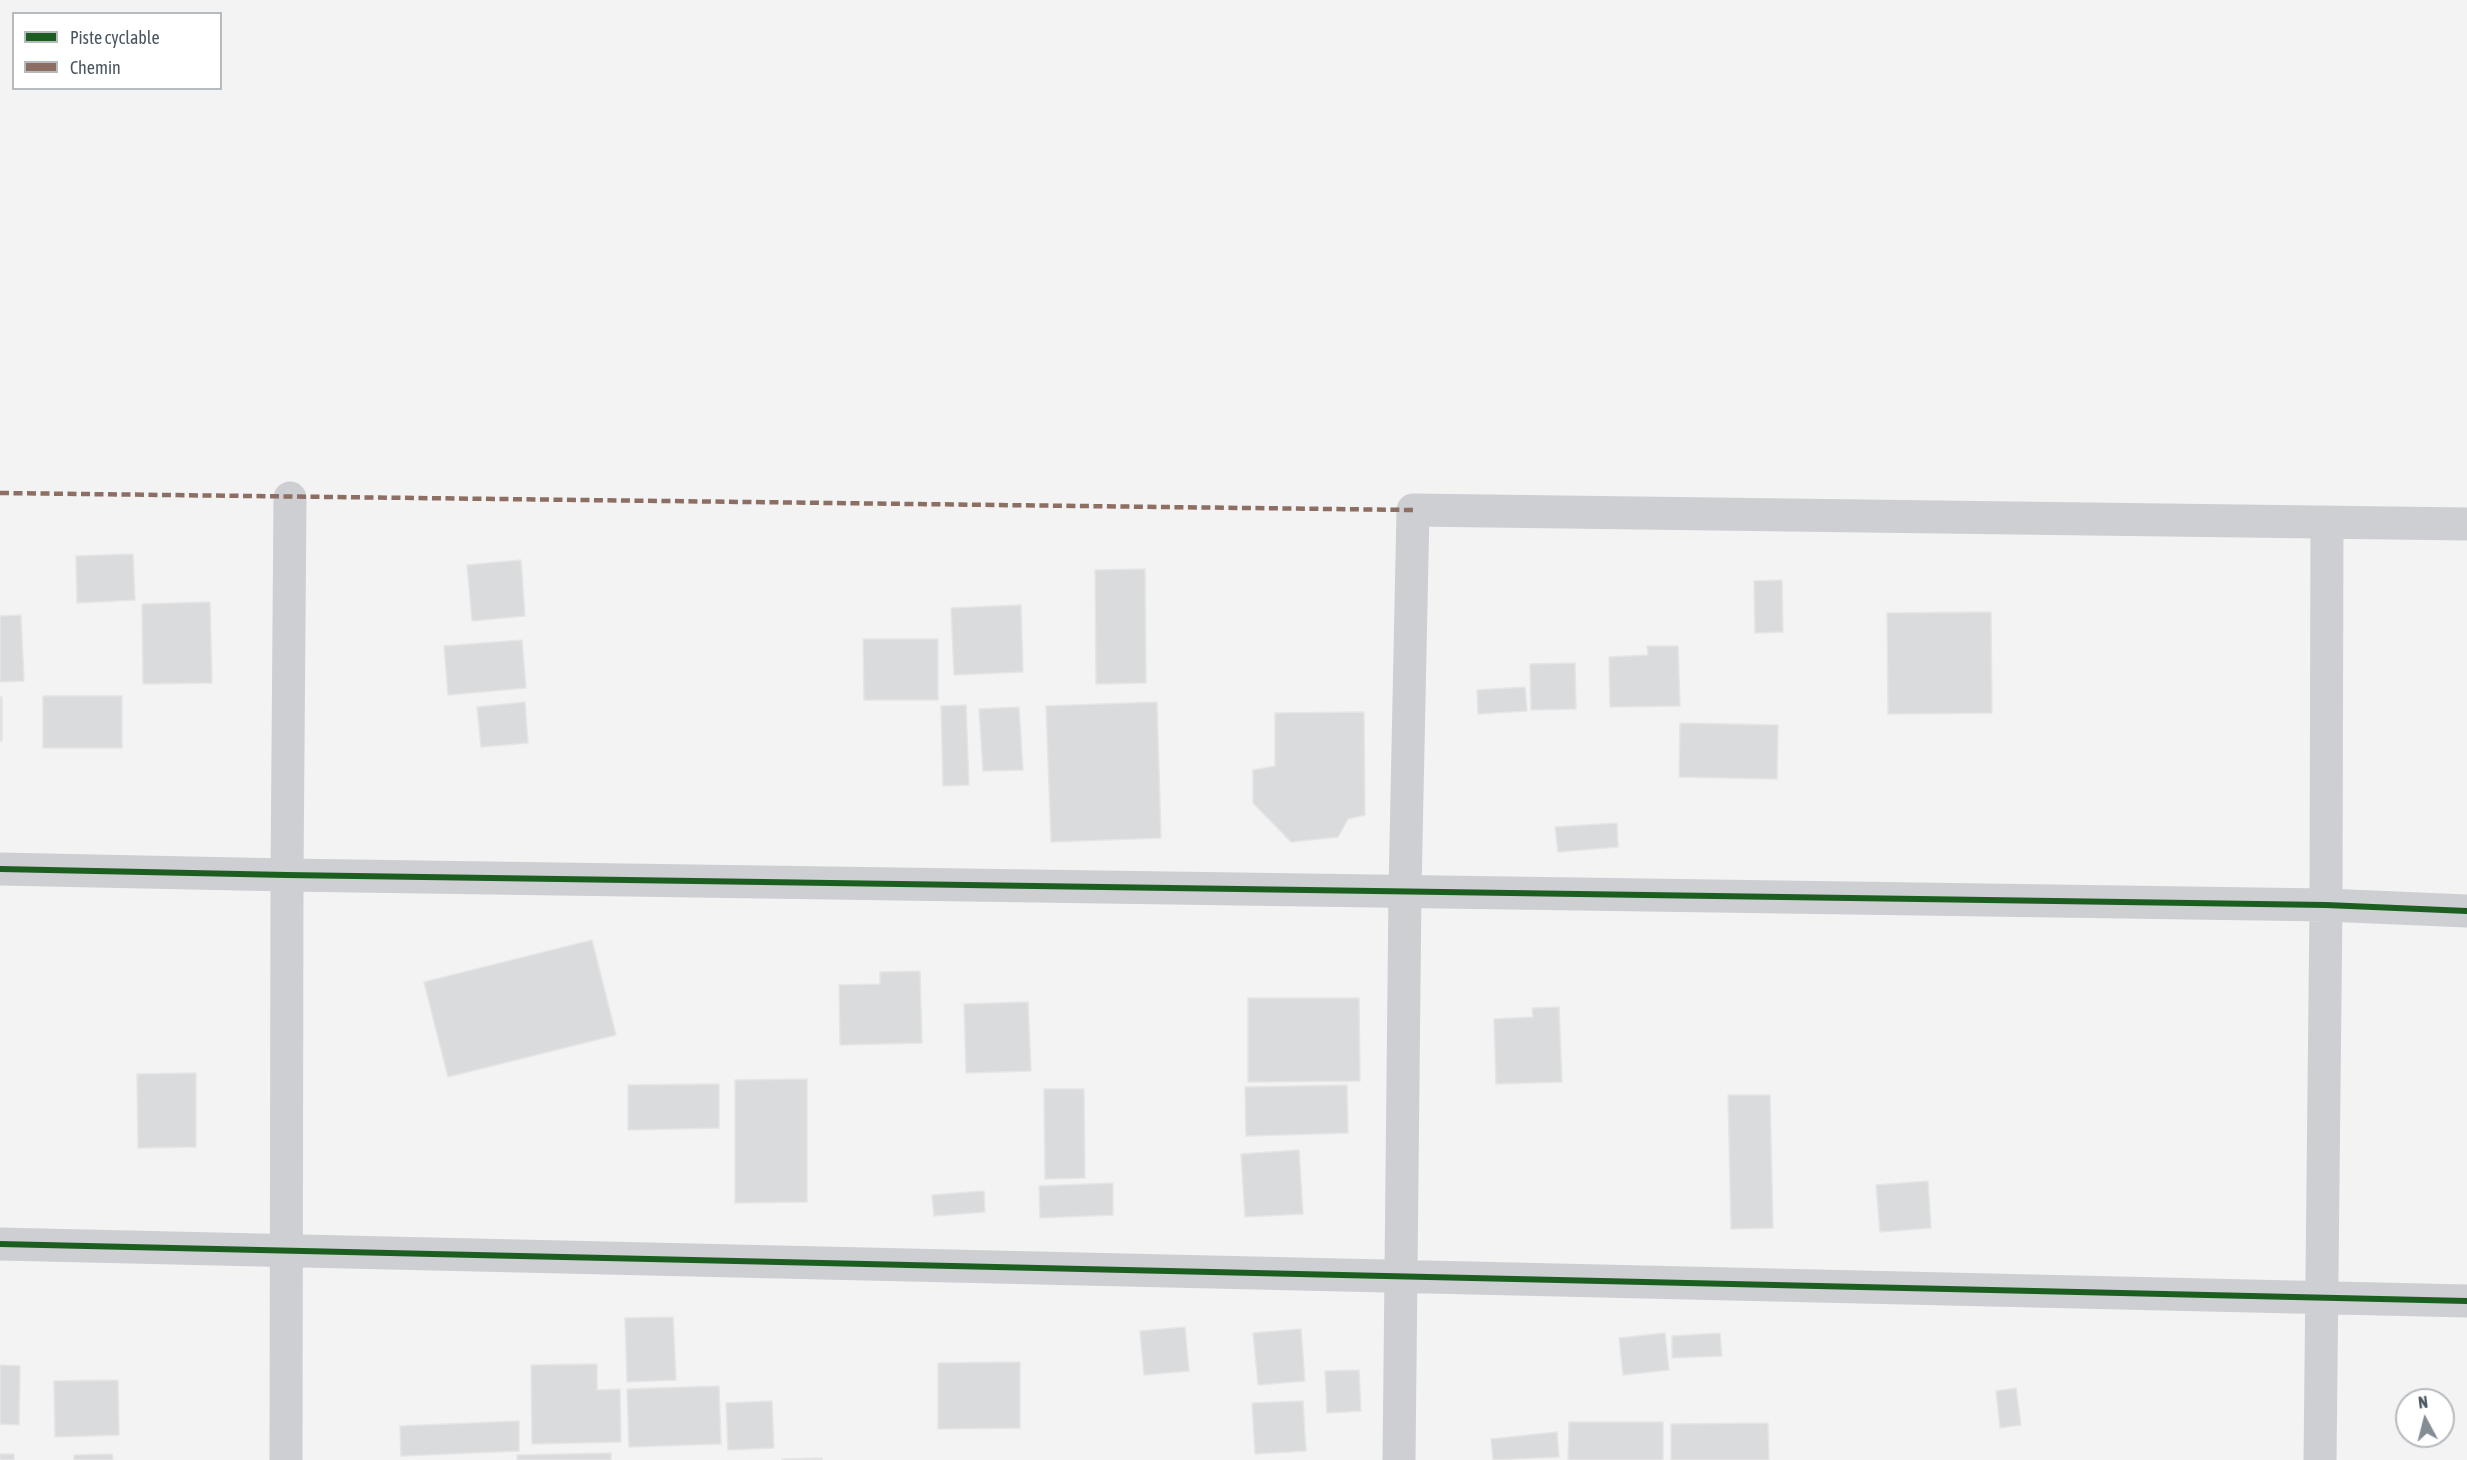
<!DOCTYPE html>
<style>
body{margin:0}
#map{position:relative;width:2467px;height:1460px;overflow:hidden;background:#f3f3f3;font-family:"Asap Condensed",sans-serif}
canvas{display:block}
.legend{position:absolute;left:12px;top:12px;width:210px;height:78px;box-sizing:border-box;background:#fff;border:2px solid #b6bbc0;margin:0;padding:8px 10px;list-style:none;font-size:18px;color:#495661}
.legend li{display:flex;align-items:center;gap:12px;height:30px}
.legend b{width:30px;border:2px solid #b6bbc0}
.north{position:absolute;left:2395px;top:1388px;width:60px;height:60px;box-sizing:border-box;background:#fff;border:2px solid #b6bbc0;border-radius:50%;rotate:353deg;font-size:16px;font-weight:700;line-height:24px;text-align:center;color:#495661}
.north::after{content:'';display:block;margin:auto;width:21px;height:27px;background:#848d94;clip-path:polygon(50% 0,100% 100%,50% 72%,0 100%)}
</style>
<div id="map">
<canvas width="2467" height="1460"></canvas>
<ul class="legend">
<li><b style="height:8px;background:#1b5e20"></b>Piste cyclable</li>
<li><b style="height:8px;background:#8d6e63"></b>Chemin</li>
</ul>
<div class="north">N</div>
</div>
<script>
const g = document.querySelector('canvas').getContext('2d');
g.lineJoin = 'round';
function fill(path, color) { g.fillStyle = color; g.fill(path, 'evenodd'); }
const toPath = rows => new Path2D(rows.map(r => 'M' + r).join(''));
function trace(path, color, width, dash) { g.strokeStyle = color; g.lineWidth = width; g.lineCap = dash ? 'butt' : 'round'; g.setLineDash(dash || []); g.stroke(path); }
const building = toPath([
 [133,554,135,600,77,603,76,556,133,554],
 [521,560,525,616,472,621,467,565,521,560],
 [1145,569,1146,683,1096,684,1095,570,1145,569],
 [1782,580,1783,632,1755,633,1754,581,1782,580],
 [210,602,212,683,143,684,142,604,210,602],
 [1021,605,1023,672,954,675,951,608,1021,605],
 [1991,612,1992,713,1888,714,1887,613,1991,612],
 [21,615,24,681,0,682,0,616,21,615],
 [863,639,938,639,938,700,864,700,863,639],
 [522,640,526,688,448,695,444,646,522,640],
 [1647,646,1678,646,1680,706,1610,707,1609,657,1648,655,1647,646],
 [1575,663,1576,709,1531,710,1530,664,1575,663],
 [1525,687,1527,711,1478,714,1477,690,1525,687],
 [43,696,122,696,122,748,43,748,43,696],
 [0,697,2,697,2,741,0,741,0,697],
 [525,702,528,743,481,747,477,707,525,702],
 [1157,702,1161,838,1051,842,1046,706,1157,702],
 [966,705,969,785,943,786,941,706,966,705],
 [1019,707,1023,770,983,771,979,709,1019,707],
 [1364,712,1365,815,1348,819,1338,837,1291,842,1253,803,1253,770,1275,766,1275,713,1364,712],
 [1680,723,1778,725,1777,779,1679,777,1680,723],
 [1617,823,1618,847,1558,852,1555,827,1617,823],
 [592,940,616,1035,448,1077,424,982,592,940],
 [920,971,922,1043,840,1045,839,985,880,984,880,972,920,971],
 [1248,998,1359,998,1360,1081,1248,1082,1248,998],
 [1028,1002,1031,1071,966,1073,964,1004,1028,1002],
 [1559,1007,1562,1082,1496,1084,1494,1019,1533,1017,1532,1008,1559,1007],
 [196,1073,196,1147,138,1148,137,1074,196,1073],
 [807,1079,807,1202,735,1203,735,1080,807,1079],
 [719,1084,719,1128,628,1130,628,1085,719,1084],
 [1347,1085,1348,1133,1246,1136,1245,1087,1347,1085],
 [1044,1089,1084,1089,1085,1178,1045,1179,1044,1089],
 [1728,1095,1770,1095,1773,1228,1731,1229,1728,1095],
 [1299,1150,1303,1214,1245,1217,1241,1154,1299,1150],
 [1928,1181,1931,1228,1880,1232,1876,1185,1928,1181],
 [1113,1183,1113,1215,1040,1218,1039,1186,1113,1183],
 [984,1191,985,1212,934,1216,932,1195,984,1191],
 [673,1317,676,1380,627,1382,625,1318,673,1317],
 [1185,1327,1189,1371,1144,1375,1140,1331,1185,1327],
 [1301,1329,1305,1381,1258,1385,1253,1333,1301,1329],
 [1665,1333,1669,1370,1623,1375,1619,1338,1665,1333],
 [1720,1333,1722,1356,1672,1358,1672,1336,1720,1333],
 [1020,1362,1020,1428,938,1429,938,1363,1020,1362],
 [597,1364,597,1390,620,1389,621,1442,532,1444,531,1365,597,1364],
 [0,1365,20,1366,19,1425,0,1424,0,1365],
 [1359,1370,1361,1411,1327,1413,1325,1371,1359,1370],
 [118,1380,119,1435,55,1437,54,1381,118,1380],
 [719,1386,721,1444,629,1447,627,1389,719,1386],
 [2016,1388,2021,1425,2000,1428,1996,1391,2016,1388],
 [772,1401,774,1448,728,1450,726,1403,772,1401],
 [1303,1401,1306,1451,1255,1454,1252,1403,1303,1401],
 [519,1421,519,1451,401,1456,400,1426,519,1421],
 [1569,1422,1663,1422,1663,1460,1568,1460,1569,1422],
 [1768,1423,1769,1460,1671,1460,1671,1424,1768,1423],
 [1557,1432,1559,1457,1493,1460,1491,1439,1557,1432],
 [611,1453,611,1460,517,1460,517,1455,611,1453],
 [0,1454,14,1454,14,1460,0,1460,0,1454],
 [112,1454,113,1460,74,1460,74,1455,112,1454],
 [822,1458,822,1460,782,1460,782,1459,822,1458]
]);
fill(building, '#dadbdd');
trace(building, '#e5e5e6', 1.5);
trace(toPath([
 [0,869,287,875,2326,905,2467,911],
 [0,1244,2467,1301],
 [286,1460,287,875,290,498],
 [1399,1460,1405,890,1413,510,2467,524],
 [2320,1460,2326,905,2327,522]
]), '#cdcfd2', 33);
trace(toPath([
 [0,493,1413,510]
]), '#8d6e63', 4.5, [9, 4.5]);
trace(toPath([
 [0,869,287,875,2326,905,2467,911],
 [0,1244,2467,1301]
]), '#1b5e20', 6);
</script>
